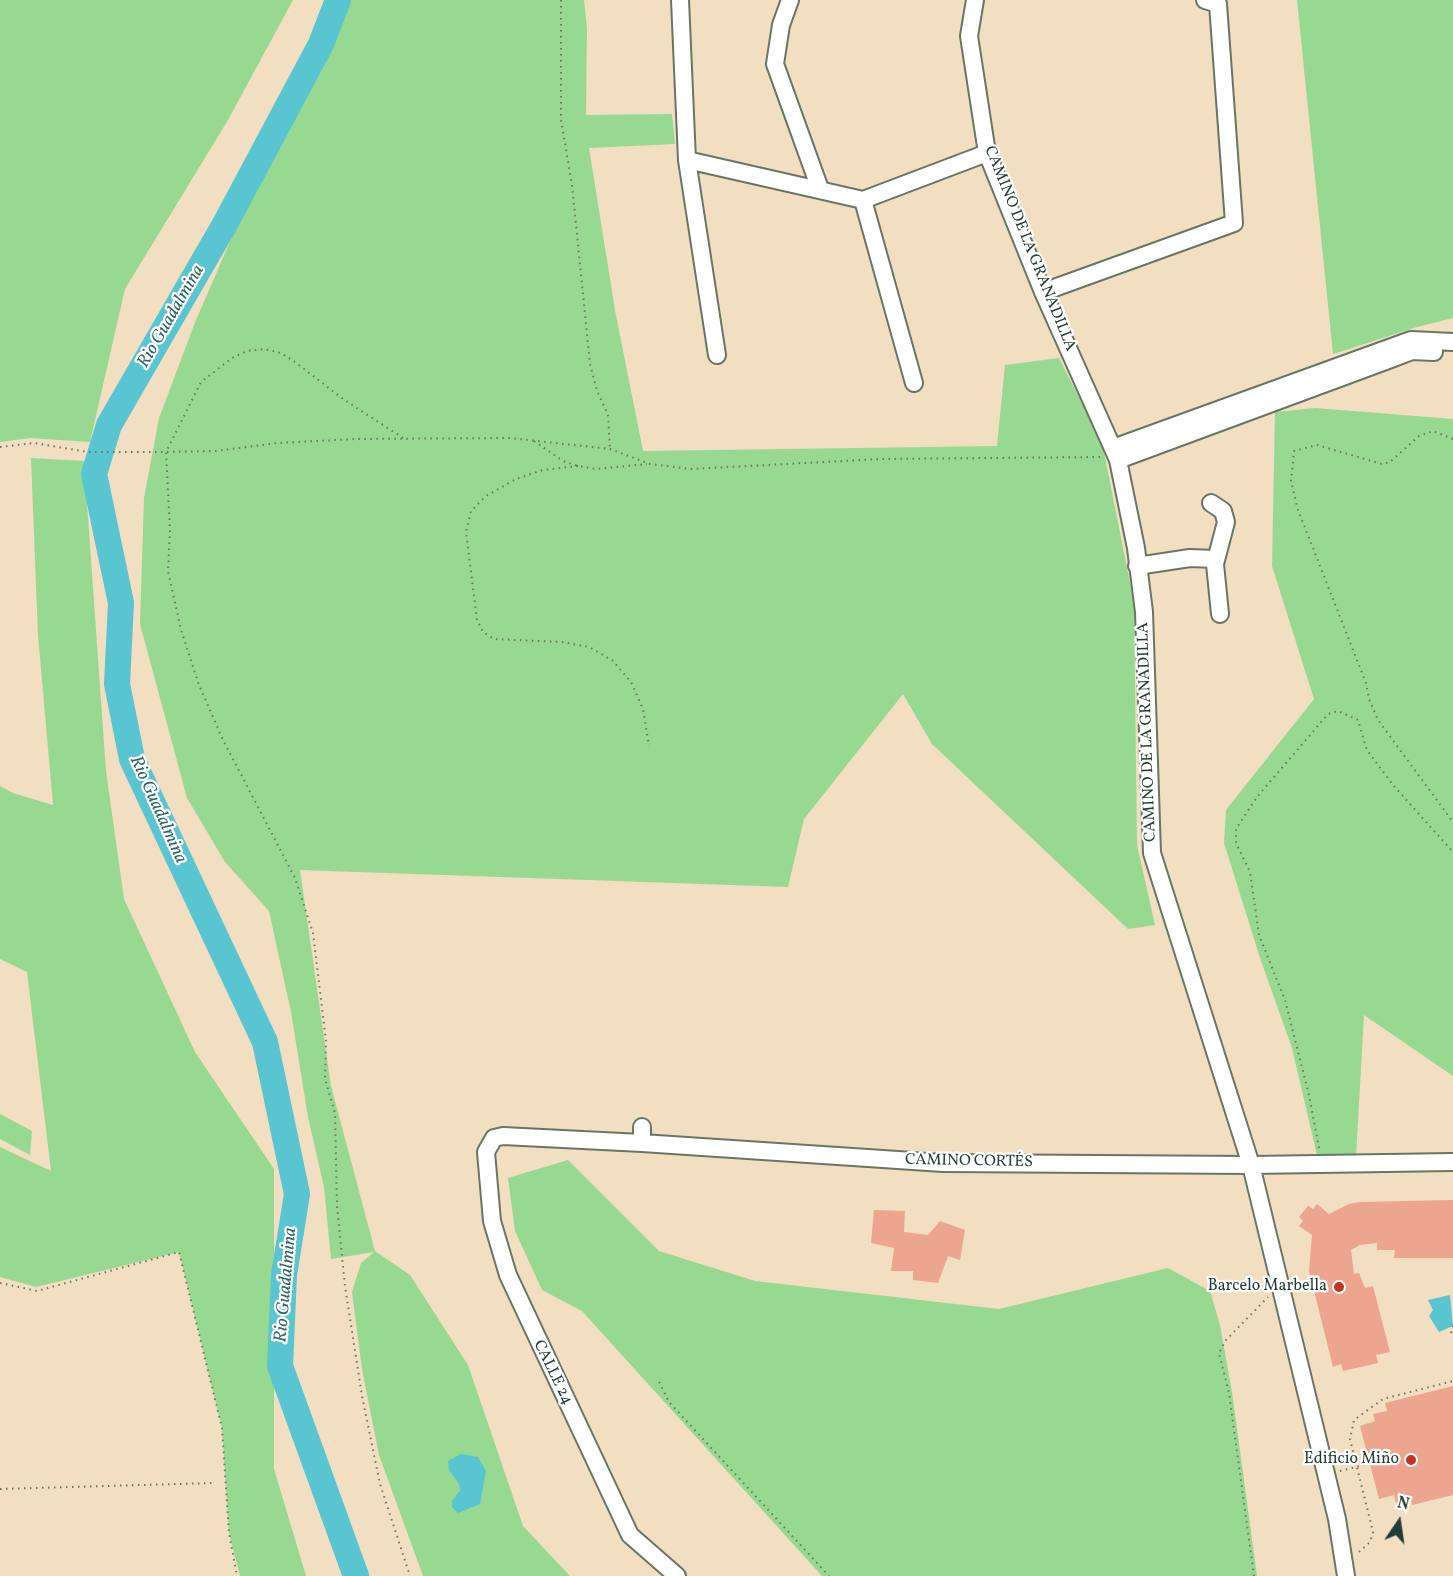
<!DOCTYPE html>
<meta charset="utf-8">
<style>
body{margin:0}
#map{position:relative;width:1453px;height:1576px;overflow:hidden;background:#f2dec1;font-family:Vollkorn,serif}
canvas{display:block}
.north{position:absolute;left:1369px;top:1492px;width:60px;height:60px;-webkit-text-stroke:4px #fff;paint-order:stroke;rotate:13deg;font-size:16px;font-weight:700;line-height:24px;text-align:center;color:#1f3d34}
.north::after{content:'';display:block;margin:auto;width:21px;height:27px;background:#1f3d34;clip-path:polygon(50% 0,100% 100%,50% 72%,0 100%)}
</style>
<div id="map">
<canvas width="1453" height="1576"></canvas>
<div class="north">N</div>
</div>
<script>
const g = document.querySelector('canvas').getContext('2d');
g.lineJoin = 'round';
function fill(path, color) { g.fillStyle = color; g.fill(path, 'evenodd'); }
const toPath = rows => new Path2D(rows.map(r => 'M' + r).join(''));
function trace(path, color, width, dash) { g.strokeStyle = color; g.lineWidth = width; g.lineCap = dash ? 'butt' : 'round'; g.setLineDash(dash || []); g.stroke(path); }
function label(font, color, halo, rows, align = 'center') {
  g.font = font + ' Vollkorn,serif'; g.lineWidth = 4.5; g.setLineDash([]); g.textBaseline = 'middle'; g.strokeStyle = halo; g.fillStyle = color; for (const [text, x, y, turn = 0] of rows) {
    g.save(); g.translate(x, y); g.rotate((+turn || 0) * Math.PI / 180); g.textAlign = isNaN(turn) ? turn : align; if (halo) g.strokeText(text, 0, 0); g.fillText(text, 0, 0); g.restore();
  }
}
fill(toPath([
 [0,0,293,0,228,120,125,289,90,442,30,438,0,442],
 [345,0,584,0,587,28,586,115,672,114,675,144,589,148,615,310,643,451,997,446,1005,365,1059,358,1102,442,1134,603,1137,845,1155,925,1128,929,932,744,903,694,804,819,788,887,300,870,331,1086,375,1251,410,1275,468,1365,523,1526,570,1576,423,1576,379,1455,362,1369,352,1292,361,1263,374,1252,331,1259,324,1187,308,1117,291,1012,269,911,225,862,187,798,140,624,144,498,159,418,196,320,252,191],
 [1297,0,1453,0,1453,318,1417,327,1333,354],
 [1315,408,1453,419,1453,1076,1364,1015,1356,1157,1317,1155,1292,1048,1260,958,1224,843,1226,810,1314,699,1272,566,1275,412],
 [31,458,84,461,106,771,124,899,195,1052,274,1169,274,1469,306,1576,240,1576,229,1533,222,1428,179,1252,36,1287,0,1277,0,1147,51,1171,27,972,0,959,0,786,13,793,53,805,38,635],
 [0,1114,32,1131,30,1155,0,1139],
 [568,1160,659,1251,755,1281,999,1309,1168,1268,1210,1291,1220,1325,1232,1392,1257,1576,822,1576,582,1311,542,1290,515,1231,508,1178]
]), '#97d990');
fill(toPath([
 [1450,1295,1453,1326,1439,1332,1429,1316,1433,1310,1428,1300],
 [461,1454,478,1457,486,1471,480,1504,458,1513,452,1507,452,1501,460,1490,459,1484,449,1470,448,1461]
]), '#58c5d0');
trace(toPath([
 [338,0,321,44,225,224,109,425,94,474,121,603,117,684,132,759,265,1042,297,1194,284,1275,280,1366,356,1576]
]), '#58c5d0', 26);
fill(toPath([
 [1453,1200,1453,1258,1394,1258,1395,1250,1377,1250,1377,1243,1360,1245,1351,1250,1354,1274,1359,1273,1365,1288,1373,1286,1390,1352,1376,1355,1378,1363,1343,1371,1341,1364,1333,1367,1309,1271,1312,1235,1299,1226,1303,1221,1299,1217,1308,1206,1313,1209,1317,1204,1329,1214,1349,1204,1360,1202],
 [874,1210,905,1211,904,1232,928,1235,940,1221,965,1230,960,1260,948,1256,938,1283,913,1280,913,1271,891,1271,894,1248,871,1243],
 [1453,1386,1453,1495,1412,1505,1411,1499,1396,1503,1394,1495,1379,1499,1360,1426,1375,1421,1373,1414,1387,1411,1385,1403]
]), '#eca58f');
const street = toPath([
 [680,0,687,160],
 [790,0,781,25,775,64,820,189],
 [975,0,969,36,987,153,1043,292,1118,460,1136,548,1144,612,1152,853,1251,1165,1337,1519,1346,1576],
 [1043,292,1234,223,1218,4,1205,0],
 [717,355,687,160,863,200],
 [914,383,863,200,987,153],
 [1113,448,1411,340,1453,342],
 [1118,460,1391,359,1412,351,1434,352],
 [1211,503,1223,511,1226,522,1215,564,1220,614],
 [1137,566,1190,558,1215,559],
 [642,1127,642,1143],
 [677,1576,630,1535,508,1275,492,1221,486,1152,494,1138,503,1136,642,1143,943,1163,1251,1165,1453,1162]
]);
trace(street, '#697565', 20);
trace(toPath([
 [561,0,561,120,572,185,590,364,597,391,608,415,610,449],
 [403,438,343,399,295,362,281,353,264,349,247,351,232,358,201,382,166,452,170,530,168,571,181,630,199,685,223,740,295,878,313,933,326,1041,325,1079,335,1113,337,1206,345,1286,362,1396,380,1484,410,1576],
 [1453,439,1433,431,1419,436,1390,462,1382,464,1317,445,1294,451,1291,481,1298,510,1366,683,1369,699,1378,720,1453,822],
 [534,441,563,461,578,466,596,469,647,464],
 [0,447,34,443,87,452,166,452,216,451,277,443,356,439,510,438,610,449,650,464,691,469,881,459,1101,457],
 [578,466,543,470,516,479,486,496,471,511,466,532,477,620,483,632,494,639,562,642,589,647,612,660,631,682,643,709,649,746],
 [1319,1148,1309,1095,1285,1000,1259,935,1250,872,1236,843,1236,829,1257,797,1328,714,1338,711,1358,720,1367,750,1393,785,1453,852],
 [0,1283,37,1291,179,1252,222,1428,229,1533,237,1576],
 [1451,1333,1453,1326],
 [659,1382,669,1402,829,1576],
 [1340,1471,1364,1465],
 [0,1489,213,1483],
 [1359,1552,1370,1542,1373,1532,1350,1439,1354,1420,1383,1399,1453,1381],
 [1254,1576,1229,1393,1219,1353,1226,1340,1268,1297]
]), '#697565', 2, [1.5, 4.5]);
trace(street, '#fff', 16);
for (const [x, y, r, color] of [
 [1339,1287,6,"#c8321e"],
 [1411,1460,6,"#c8321e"]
]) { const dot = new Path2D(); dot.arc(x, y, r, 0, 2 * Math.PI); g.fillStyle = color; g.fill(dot); trace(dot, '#fff', 2); }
label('16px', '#1f3d34', '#fff', [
 ["CAMINO DE LA GRANADILLA",1029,249,68],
 ["CAMINO DE LA GRANADILLA",1148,732,-92],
 ["CAMINO CORTÉS",969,1162,1],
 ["CALLE 24",552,1373,64]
]);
label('16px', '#1f3d34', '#fff', [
 ["Barcelo Marbella",1327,1287],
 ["Edificio Miño",1399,1460]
], 'right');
label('italic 18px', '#306663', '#fff', [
 ["Rio Guadalmina",172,317,-60],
 ["Rio Guadalmina",157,810,66],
 ["Rio Guadalmina",287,1285,-85]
]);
</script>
